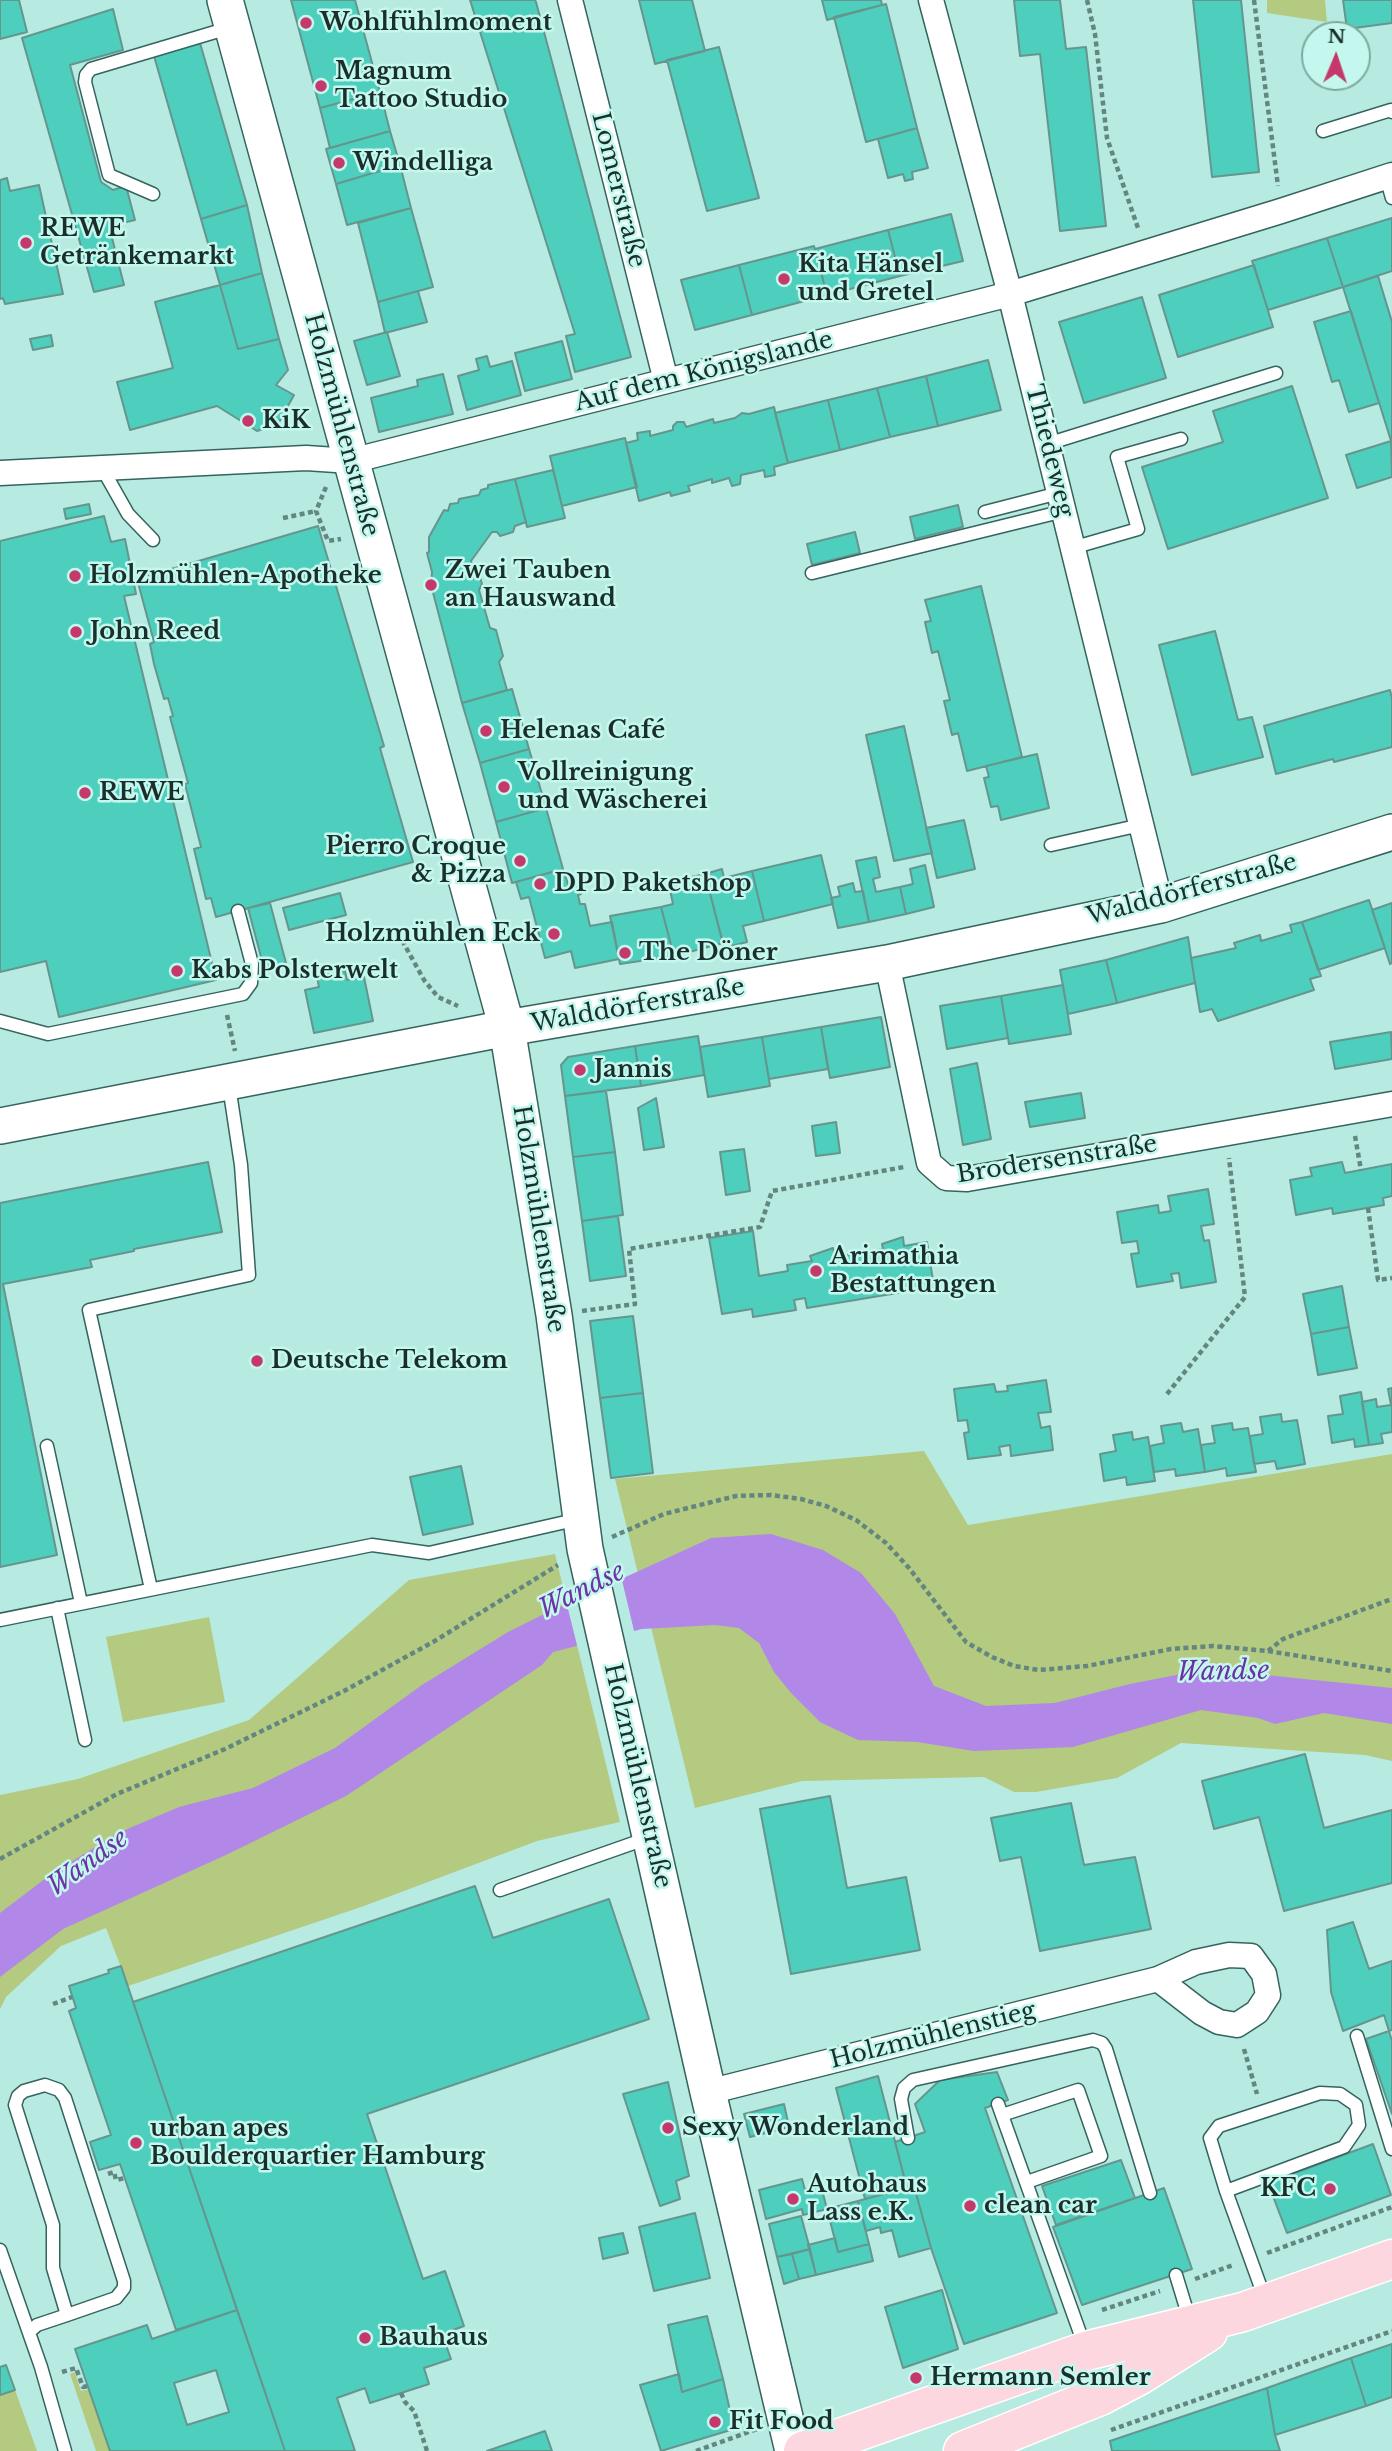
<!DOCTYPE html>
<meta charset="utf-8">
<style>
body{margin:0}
#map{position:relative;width:1392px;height:2451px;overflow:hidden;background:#b7ebe2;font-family:"Libre Baskerville",serif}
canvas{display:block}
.north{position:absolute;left:1301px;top:21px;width:70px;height:70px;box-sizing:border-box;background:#c4f8ef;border:2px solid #80a8a1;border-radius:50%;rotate:2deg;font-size:19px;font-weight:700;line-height:28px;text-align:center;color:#1a2f2b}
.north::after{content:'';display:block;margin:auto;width:24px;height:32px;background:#c4386b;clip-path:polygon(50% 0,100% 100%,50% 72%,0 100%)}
</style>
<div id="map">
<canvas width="1392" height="2451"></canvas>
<div class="north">N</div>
</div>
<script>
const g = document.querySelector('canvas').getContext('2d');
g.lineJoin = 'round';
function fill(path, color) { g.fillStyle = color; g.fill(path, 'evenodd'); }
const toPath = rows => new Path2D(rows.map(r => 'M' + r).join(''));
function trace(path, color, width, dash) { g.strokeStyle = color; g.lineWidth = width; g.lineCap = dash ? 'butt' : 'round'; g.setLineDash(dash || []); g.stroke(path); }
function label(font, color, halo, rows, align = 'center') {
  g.font = font + ' "Libre Baskerville",serif'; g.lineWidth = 5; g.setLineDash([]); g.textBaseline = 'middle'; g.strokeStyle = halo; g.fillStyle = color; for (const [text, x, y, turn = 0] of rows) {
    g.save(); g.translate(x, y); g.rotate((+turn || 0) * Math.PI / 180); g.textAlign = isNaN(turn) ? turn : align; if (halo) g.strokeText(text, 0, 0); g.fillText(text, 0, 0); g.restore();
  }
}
fill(toPath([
 [1267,0,1325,0,1327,22,1267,13],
 [924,1451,968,1525,1392,1454,1392,1761,1365,1755,1181,1743,1117,1778,1036,1792,1014,1792,984,1777,802,1781,695,1808,615,1479],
 [555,1554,620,1822,537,1841,364,1906,128,1986,106,1928,61,1946,6,1997,0,2009,0,1795,78,1779,249,1720,409,1580],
 [209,1617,225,1702,123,1722,106,1637],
 [75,2372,81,2391,89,2389,110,2451,96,2451,70,2374],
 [15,2390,37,2451,0,2451,0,2395]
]), '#b3ca80');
fill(toPath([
 [771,1534,823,1550,861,1573,895,1614,934,1686,986,1706,1055,1703,1130,1684,1207,1669,1392,1688,1392,1724,1324,1713,1275,1724,1258,1718,1201,1710,1073,1747,974,1751,917,1742,858,1740,820,1722,792,1694,774,1672,759,1643,739,1628,715,1625,642,1629,553,1652,542,1665,346,1796,228,1854,63,1929,0,1977,0,1913,50,1875,118,1833,179,1807,253,1788,335,1748,422,1685,508,1632,538,1617,711,1538]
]), '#b187e8');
fill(toPath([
 [621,1576,635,1635,578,1649,566,1601]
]), '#b7ebe2');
const building = toPath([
 [0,0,19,0,27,32,0,39,0,0],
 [291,0,355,0,380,92,320,108,291,0],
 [470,0,535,0,536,2,631,357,575,372,566,336,575,334,470,0],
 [639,0,692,0,705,51,655,64,639,0],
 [822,0,881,0,882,5,827,20,822,0],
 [1014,0,1060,0,1066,49,1086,47,1106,226,1060,231,1040,54,1020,56,1014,0],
 [1193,0,1241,0,1259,172,1212,177,1193,0],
 [1343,0,1392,0,1392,23,1347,29,1343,0],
 [886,4,917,128,866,142,834,17,886,4],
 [113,9,123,50,70,65,101,182,113,190,126,186,135,220,109,226,124,285,94,292,22,38,113,9],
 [200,43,247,205,201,219,154,56,200,43],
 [719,47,759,198,707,211,667,60,719,47],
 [380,92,390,131,330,148,320,108,380,92],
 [917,128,928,168,912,172,913,179,905,181,903,174,888,178,878,139,917,128],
 [390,131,400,165,336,184,326,149,390,131],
 [400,165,411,208,347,225,336,184,400,165],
 [7,178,10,191,39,185,63,294,5,304,3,298,0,299,0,180,7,178],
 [247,205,262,273,220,285,201,219,247,205],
 [411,208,433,287,378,302,358,223,411,208],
 [951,214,963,261,900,276,888,230,951,214],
 [1392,218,1392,271,1343,287,1327,238,1392,218],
 [888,230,900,276,827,295,815,249,888,230],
 [1327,238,1343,287,1268,310,1252,261,1327,238],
 [814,246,827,295,752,315,739,265,814,246],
 [739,265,752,315,695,330,681,280,739,265],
 [1254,265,1273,327,1178,357,1159,295,1254,265],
 [262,273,279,339,238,349,220,285,262,273],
 [1378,276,1392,322,1392,444,1343,287,1378,276],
 [220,285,238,349,279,339,288,370,276,385,294,395,278,424,257,431,217,406,130,430,117,382,173,368,155,302,220,285],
 [418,291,427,322,385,333,378,302,418,291],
 [1142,297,1166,378,1084,403,1059,322,1142,297],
 [1351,311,1379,403,1349,412,1339,380,1332,382,1314,322,1351,311],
 [387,332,400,376,367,385,354,341,387,332],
 [51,335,53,346,33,350,30,339,51,335],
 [562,341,572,379,525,391,515,353,562,341],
 [487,356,490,367,512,361,521,395,467,410,458,376,479,370,476,359,487,356],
 [988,360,1001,410,938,426,926,376,988,360],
 [443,374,453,414,379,432,371,398,418,386,417,380,443,374],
 [926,376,938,426,890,437,877,388,926,376],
 [1292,386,1328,498,1168,549,1142,467,1223,442,1213,411,1292,386],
 [877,388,890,437,840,450,828,400,877,388],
 [828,400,840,450,788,463,775,413,828,400],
 [774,407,788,463,774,467,775,475,765,477,764,470,741,475,740,484,732,486,729,478,712,483,712,479,688,486,690,491,671,496,670,492,639,501,626,443,638,440,637,433,650,431,650,436,673,430,673,426,677,422,684,422,686,427,713,419,714,423,735,418,742,413,749,414,774,407],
 [625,438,637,487,562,506,550,456,625,438],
 [1391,441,1392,477,1357,488,1346,455,1391,441],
 [553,470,565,518,527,527,515,479,553,470],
 [515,479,526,522,515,526,513,532,500,536,497,532,492,532,471,561,473,571,478,570,482,584,479,590,490,628,496,630,503,656,499,662,507,690,462,703,431,585,432,572,427,553,429,552,429,537,444,510,448,511,450,504,458,503,459,499,479,495,481,490,488,488,488,485,515,479],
 [89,504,91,514,66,519,64,509,89,504],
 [958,505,963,527,915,539,910,517,958,505],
 [104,516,111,542,125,539,136,594,124,596,216,980,59,1017,46,961,0,972,0,541,104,516],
 [318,526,384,746,380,748,413,862,216,917,211,898,206,899,194,849,201,847,185,784,188,783,170,717,173,716,168,698,164,699,154,664,150,644,154,642,137,579,318,526],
 [855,532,860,553,812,565,807,544,855,532],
 [981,586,1022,757,967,771,958,733,952,735,944,701,950,700,938,651,932,653,925,622,931,621,925,600,981,586],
 [1215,631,1238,720,1252,717,1263,757,1192,775,1159,645,1215,631],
 [512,689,529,749,480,763,462,703,512,689],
 [1390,690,1392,698,1392,747,1334,762,1333,759,1276,774,1264,726,1390,690],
 [904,726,932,853,894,861,866,735,904,726],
 [529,749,546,808,496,822,480,763,529,749],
 [1037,754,1049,808,1001,820,998,806,991,807,984,778,989,777,986,766,1037,754],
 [546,808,563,869,512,883,496,822,546,808],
 [964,820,975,869,937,878,926,828,964,820],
 [821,855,833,904,764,921,752,871,821,855],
 [876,857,880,877,873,879,876,892,900,887,906,914,869,922,856,861,876,857],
 [925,865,934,907,906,914,900,887,913,884,910,869,925,865],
 [563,869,568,884,579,882,581,894,578,895,580,904,585,904,590,926,612,922,619,959,575,968,571,951,545,958,529,897,521,899,516,882,563,869],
 [722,869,724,878,752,871,764,921,743,926,747,942,724,948,705,874,722,869],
 [705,874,723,943,674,956,661,907,673,904,670,890,688,885,687,878,705,874],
 [853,883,855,892,863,891,869,922,838,928,831,898,840,896,838,887,853,883],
 [340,893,346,915,289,930,283,908,340,893],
 [1369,900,1385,948,1318,970,1302,922,1369,900],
 [270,903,286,963,264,968,248,908,270,903],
 [1392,903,1392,963,1390,964,1372,910,1392,903],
 [661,907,674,956,620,964,610,916,661,907],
 [1302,922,1321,976,1310,979,1314,990,1218,1021,1212,1009,1200,1012,1191,958,1236,948,1234,943,1260,935,1261,941,1292,932,1290,925,1302,922],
 [1188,937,1195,983,1117,1003,1106,960,1188,937],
 [1106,960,1117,1003,1068,1014,1060,970,1106,960],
 [345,971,347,980,364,977,373,1021,314,1033,305,990,319,987,317,977,345,971],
 [1063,985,1071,1034,1009,1044,1001,996,1063,985],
 [1001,996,1008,1038,947,1049,940,1006,1001,996],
 [881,1017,890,1067,830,1078,821,1027,881,1017],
 [821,1027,828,1069,769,1079,762,1037,821,1027],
 [1391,1032,1392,1059,1335,1069,1330,1042,1391,1032],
 [698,1036,704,1075,641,1086,635,1046,698,1036],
 [762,1037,770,1086,708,1097,700,1047,762,1037],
 [635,1046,641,1086,565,1096,561,1065,568,1057,635,1046],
 [977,1063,991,1139,963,1145,950,1069,977,1063],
 [606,1091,615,1152,573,1157,565,1096,606,1091],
 [1081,1093,1085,1118,1030,1127,1025,1102,1081,1093],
 [656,1098,664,1147,644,1150,638,1108,656,1098],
 [836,1122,840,1153,816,1156,812,1126,836,1122],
 [744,1149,750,1191,726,1195,720,1152,744,1149],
 [615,1152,623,1215,582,1221,573,1157,615,1152],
 [208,1162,222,1232,134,1249,134,1251,90,1260,92,1267,3,1284,57,1555,0,1567,0,1203,208,1162],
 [1342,1162,1345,1173,1392,1164,1392,1196,1383,1198,1384,1205,1333,1214,1332,1208,1296,1215,1290,1180,1312,1176,1310,1168,1342,1162],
 [1208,1189,1214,1224,1201,1226,1204,1241,1209,1240,1216,1282,1181,1288,1179,1273,1171,1274,1173,1281,1137,1287,1131,1254,1139,1253,1137,1241,1122,1243,1117,1212,1158,1205,1159,1213,1171,1211,1168,1196,1208,1189],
 [618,1216,626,1276,590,1281,582,1221,618,1216],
 [753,1231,759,1276,788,1271,787,1265,812,1261,810,1256,833,1248,835,1257,883,1249,882,1244,903,1237,904,1246,927,1242,934,1287,807,1308,805,1298,794,1300,796,1310,753,1317,752,1309,722,1314,709,1238,753,1231],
 [1342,1286,1349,1327,1311,1334,1303,1294,1342,1286],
 [633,1316,643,1393,600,1398,590,1321,633,1316],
 [1349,1327,1357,1368,1318,1375,1311,1334,1349,1327],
 [1046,1380,1051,1412,1038,1413,1041,1428,1050,1426,1053,1450,1011,1456,1010,1445,999,1447,1001,1455,968,1459,964,1433,969,1432,967,1420,958,1421,954,1389,994,1384,996,1392,1008,1391,1007,1386,1046,1380],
 [1392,1388,1392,1432,1381,1434,1383,1443,1369,1445,1362,1402,1376,1399,1377,1407,1391,1405,1388,1389,1392,1388],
 [1361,1392,1369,1445,1355,1447,1354,1439,1332,1443,1328,1416,1343,1414,1340,1396,1361,1392],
 [643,1393,653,1473,611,1478,600,1398,643,1393],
 [1281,1414,1282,1422,1297,1420,1305,1464,1277,1469,1275,1461,1254,1464,1250,1436,1263,1434,1260,1417,1281,1414],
 [1181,1423,1183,1432,1198,1429,1205,1472,1176,1476,1175,1469,1154,1472,1150,1446,1164,1443,1161,1426,1181,1423],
 [1232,1423,1233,1430,1248,1428,1256,1472,1227,1476,1226,1468,1205,1472,1201,1445,1215,1443,1212,1426,1232,1423],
 [1132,1432,1133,1440,1148,1437,1155,1481,1127,1485,1126,1477,1104,1481,1100,1454,1116,1451,1113,1435,1132,1432],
 [461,1466,473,1524,423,1535,410,1477,461,1466],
 [1305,1754,1324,1828,1392,1810,1392,1883,1284,1911,1259,1817,1214,1829,1202,1781,1305,1754],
 [830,1796,847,1888,906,1877,920,1950,791,1974,760,1809,830,1796],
 [1071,1803,1084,1865,1135,1857,1151,1929,1040,1951,1021,1857,1000,1861,991,1818,1071,1803],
 [475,1886,493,1938,609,1899,649,2019,367,2114,423,2279,445,2271,464,2326,442,2334,451,2359,424,2368,429,2384,370,2403,365,2388,337,2398,355,2451,285,2451,133,2002,475,1886],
 [1353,1922,1369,1969,1392,1961,1392,2030,1389,2031,1384,2015,1343,2031,1331,1992,1327,1930,1353,1922],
 [121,1966,237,2310,176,2330,120,2164,99,2170,90,2142,111,2135,69,2011,76,2008,69,1986,109,1973,108,1970,121,1966],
 [1389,2031,1392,2041,1392,2114,1366,2039,1389,2031],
 [997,2072,1008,2100,985,2108,1057,2313,964,2344,931,2248,914,2186,907,2188,895,2142,925,2132,915,2104,940,2080,997,2072],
 [878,2076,907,2188,865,2199,836,2088,878,2076],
 [668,2082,689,2176,676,2181,680,2199,660,2206,623,2094,668,2082],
 [784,2104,789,2127,750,2137,744,2114,784,2104],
 [1373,2144,1391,2195,1287,2233,1268,2183,1373,2144],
 [1121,2160,1135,2198,1056,2225,1042,2186,1121,2160],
 [802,2179,805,2190,821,2186,827,2209,803,2215,802,2209,766,2219,759,2190,802,2179],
 [914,2186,931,2248,899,2257,892,2230,881,2233,880,2227,866,2231,858,2201,914,2186],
 [1164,2188,1192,2269,1082,2305,1053,2227,1164,2188],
 [858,2201,869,2244,838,2252,827,2209,858,2201],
 [695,2213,710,2278,654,2291,639,2227,695,2213],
 [801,2216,810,2249,777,2257,769,2224,801,2216],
 [623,2233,628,2253,603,2259,599,2238,623,2233],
 [835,2238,838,2252,869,2244,873,2261,816,2275,808,2245,835,2238],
 [810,2249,816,2275,799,2279,792,2254,810,2249],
 [792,2254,799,2279,784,2284,777,2257,792,2254],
 [942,2290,958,2349,903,2368,885,2307,942,2290],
 [237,2310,285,2451,110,2451,75,2349,147,2325,152,2339,237,2310],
 [216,2370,229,2412,187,2425,174,2383,216,2370],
 [707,2316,723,2379,682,2392,668,2325,707,2316],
 [1392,2344,1392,2397,1366,2406,1351,2358,1392,2344],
 [1351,2358,1366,2406,1275,2435,1267,2388,1351,2358],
 [6,2365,15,2390,0,2395,0,2367,6,2365],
 [679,2374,682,2392,723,2379,734,2429,661,2451,640,2385,679,2374],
 [1267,2388,1275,2435,1280,2451,1112,2451,1110,2441,1267,2388],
 [545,2431,552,2451,487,2451,545,2431]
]);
fill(building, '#4ecebd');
trace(building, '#65968e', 2);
const lane = toPath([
 [1323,131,1391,110,1392,112],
 [1386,177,1392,198],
 [153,194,109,175,85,82,86,75,91,69,232,27],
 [1047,444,1276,373],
 [102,468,128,514,153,540],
 [985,512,1059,493],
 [1072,548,1138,529,1117,457,1181,439],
 [812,573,1064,511],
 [1051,845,1141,825],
 [0,1021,48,1034,243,994,251,983,252,964,238,911],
 [47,1446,81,1603],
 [151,1589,89,1310,249,1275,241,1165,229,1086],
 [57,1608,85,1740],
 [0,1620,372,1545,429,1553,579,1519],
 [500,1890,648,1838],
 [1357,2036,1392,2149],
 [998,2104,1085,2347],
 [1002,2115,1078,2090,1101,2156,1027,2182],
 [908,2138,901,2099,904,2088,913,2080,1093,2040,1102,2043,1106,2049,1150,2193],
 [1226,2191,1344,2147,1359,2125,1356,2105,1340,2094,1320,2093,1219,2126,1210,2138,1226,2191,1265,2299],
 [0,2250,41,2367,65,2451],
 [1176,2275,1190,2321],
 [29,2332,37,2325,67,2315,116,2298,124,2288,124,2281,65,2098,59,2090,45,2085,24,2091,18,2096,15,2105,53,2225,53,2268,67,2315]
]);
const street = toPath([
 [570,0,666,381],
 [931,0,1010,294,1161,905],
 [0,473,306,458,351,461,1010,294,1281,211,1392,175],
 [887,963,929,1163,946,1178,967,1179,1392,1104],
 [708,2092,1158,1979,1196,1962,1229,1955,1251,1956,1264,1974,1268,1995,1257,2012,1237,2025,1219,2022,1202,2013,1158,1979]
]);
const secondary = toPath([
 [225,0,507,1028,554,1315,585,1549,708,2092,793,2451],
 [0,1126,507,1028,887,963,1161,905,1392,832]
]);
const primary = toPath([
 [803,2451,1086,2351,1243,2312,1392,2259],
 [963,2451,1100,2396,1140,2375,1208,2332]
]);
trace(lane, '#34645d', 15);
trace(street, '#34645d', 27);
trace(secondary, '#34645d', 38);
trace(primary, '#fff', 41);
trace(toPath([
 [1087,0,1095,34,1107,138,1138,228],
 [1254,0,1278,186],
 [326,487,316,511,328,541,341,539],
 [283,518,316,511],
 [398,933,424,980,438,997,458,1006],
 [227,1015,235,1051],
 [1355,1136,1361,1170],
 [1368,1208,1378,1280,1392,1278],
 [582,1311,635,1304,629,1249,760,1227,772,1191,904,1167],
 [1167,1394,1245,1297,1229,1158],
 [612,1537,664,1514,736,1496,771,1495,801,1499,826,1506,856,1520,886,1543,909,1568,966,1642,992,1657,1014,1666,1039,1670,1087,1666,1171,1649,1213,1646,1268,1651,1392,1671],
 [1268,1651,1283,1639,1392,1599],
 [0,1859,117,1794,225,1749,344,1691,433,1642,558,1565],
 [53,2004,72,1997],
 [1244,2049,1257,2094],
 [108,2174,114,2172,116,2180,125,2178],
 [1267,2253,1392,2207],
 [1195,2279,1233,2265],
 [1102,2310,1160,2291],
 [62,2372,76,2368,83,2387,88,2386],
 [401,2393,405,2402,414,2411,427,2451],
 [1111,2430,1392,2331],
 [696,2451,757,2429]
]), '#638680', 4.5, [5, 3.5]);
trace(lane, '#fff', 12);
trace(street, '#fff', 24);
trace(secondary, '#fff', 35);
trace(primary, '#fdd7e0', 38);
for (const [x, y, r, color] of [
 [306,23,7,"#c4386b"],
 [321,86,7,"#c4386b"],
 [339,163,7,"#c4386b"],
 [26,243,7,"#c4386b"],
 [784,279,7,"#c4386b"],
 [248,421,7,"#c4386b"],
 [75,576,7,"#c4386b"],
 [431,585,7,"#c4386b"],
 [76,632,7,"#c4386b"],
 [486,731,7,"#c4386b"],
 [504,787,7,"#c4386b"],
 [85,793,7,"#c4386b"],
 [520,861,7,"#c4386b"],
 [540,884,7,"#c4386b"],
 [554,934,7,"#c4386b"],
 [625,953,7,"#c4386b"],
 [177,971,7,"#c4386b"],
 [580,1070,7,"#c4386b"],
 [816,1271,7,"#c4386b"],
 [257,1361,7,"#c4386b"],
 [668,2128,7,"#c4386b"],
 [136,2143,7,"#c4386b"],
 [1330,2189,7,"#c4386b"],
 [793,2199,7,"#c4386b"],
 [970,2206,7,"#c4386b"],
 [365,2338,7,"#c4386b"],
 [916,2378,7,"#c4386b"],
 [715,2422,7,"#c4386b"]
]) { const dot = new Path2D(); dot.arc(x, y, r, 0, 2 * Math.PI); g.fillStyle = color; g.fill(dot); trace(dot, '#c4f8ef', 2.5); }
label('bold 24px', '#1a2f2b', '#c4f8ef', [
 ["Wohlfühlmoment",320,23],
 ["Magnum",335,72],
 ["Tattoo Studio",335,100],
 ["Windelliga",353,163],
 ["REWE",40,229],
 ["Getränkemarkt",40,257],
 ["Kita Hänsel",798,265],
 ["und Gretel",798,293],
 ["KiK",262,421],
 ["Zwei Tauben",445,571],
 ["an Hauswand",445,599],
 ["Holzmühlen-Apotheke",89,576],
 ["John Reed",90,632],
 ["Helenas Café",500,731],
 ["Vollreinigung",518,773],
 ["und Wäscherei",518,801],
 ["REWE",99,793],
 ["Pierro Croque",506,847,"right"],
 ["& Pizza",506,875,"right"],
 ["DPD Paketshop",554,884],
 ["Holzmühlen Eck",540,934,"right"],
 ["The Döner",639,953],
 ["Kabs Polsterwelt",191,971],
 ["Jannis",594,1070],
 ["Arimathia",830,1257],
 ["Bestattungen",830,1285],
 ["Deutsche Telekom",271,1361],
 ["Sexy Wonderland",682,2128],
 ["urban apes",150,2129],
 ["Boulderquartier Hamburg",150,2157],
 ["Autohaus",807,2185],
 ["Lass e.K.",807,2213],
 ["KFC",1316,2189,"right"],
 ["clean car",984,2206],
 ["Bauhaus",379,2338],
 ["Hermann Semler",930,2378],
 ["Fit Food",729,2422]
], 'left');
label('24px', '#1a2f2b', '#c4f8ef', [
 ["Lomerstraße",618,190,76],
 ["Auf dem Königslande",704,372,-14],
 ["Holzmühlenstraße",341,425,75],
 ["Thiedeweg",1049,451,76],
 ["Walddörferstraße",1192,890,-15],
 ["Walddörferstraße",638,1006,-10],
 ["Brodersenstraße",1057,1160,-9],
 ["Holzmühlenstraße",538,1219,81],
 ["Holzmühlenstraße",637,1776,77],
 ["Holzmühlenstieg",933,2036,-14]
]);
label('italic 26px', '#6b33a4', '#c4f8ef', [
 ["Wandse",582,1591,-27],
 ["Wandse",1223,1672,-1],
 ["Wandse",88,1863,-36]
]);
</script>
